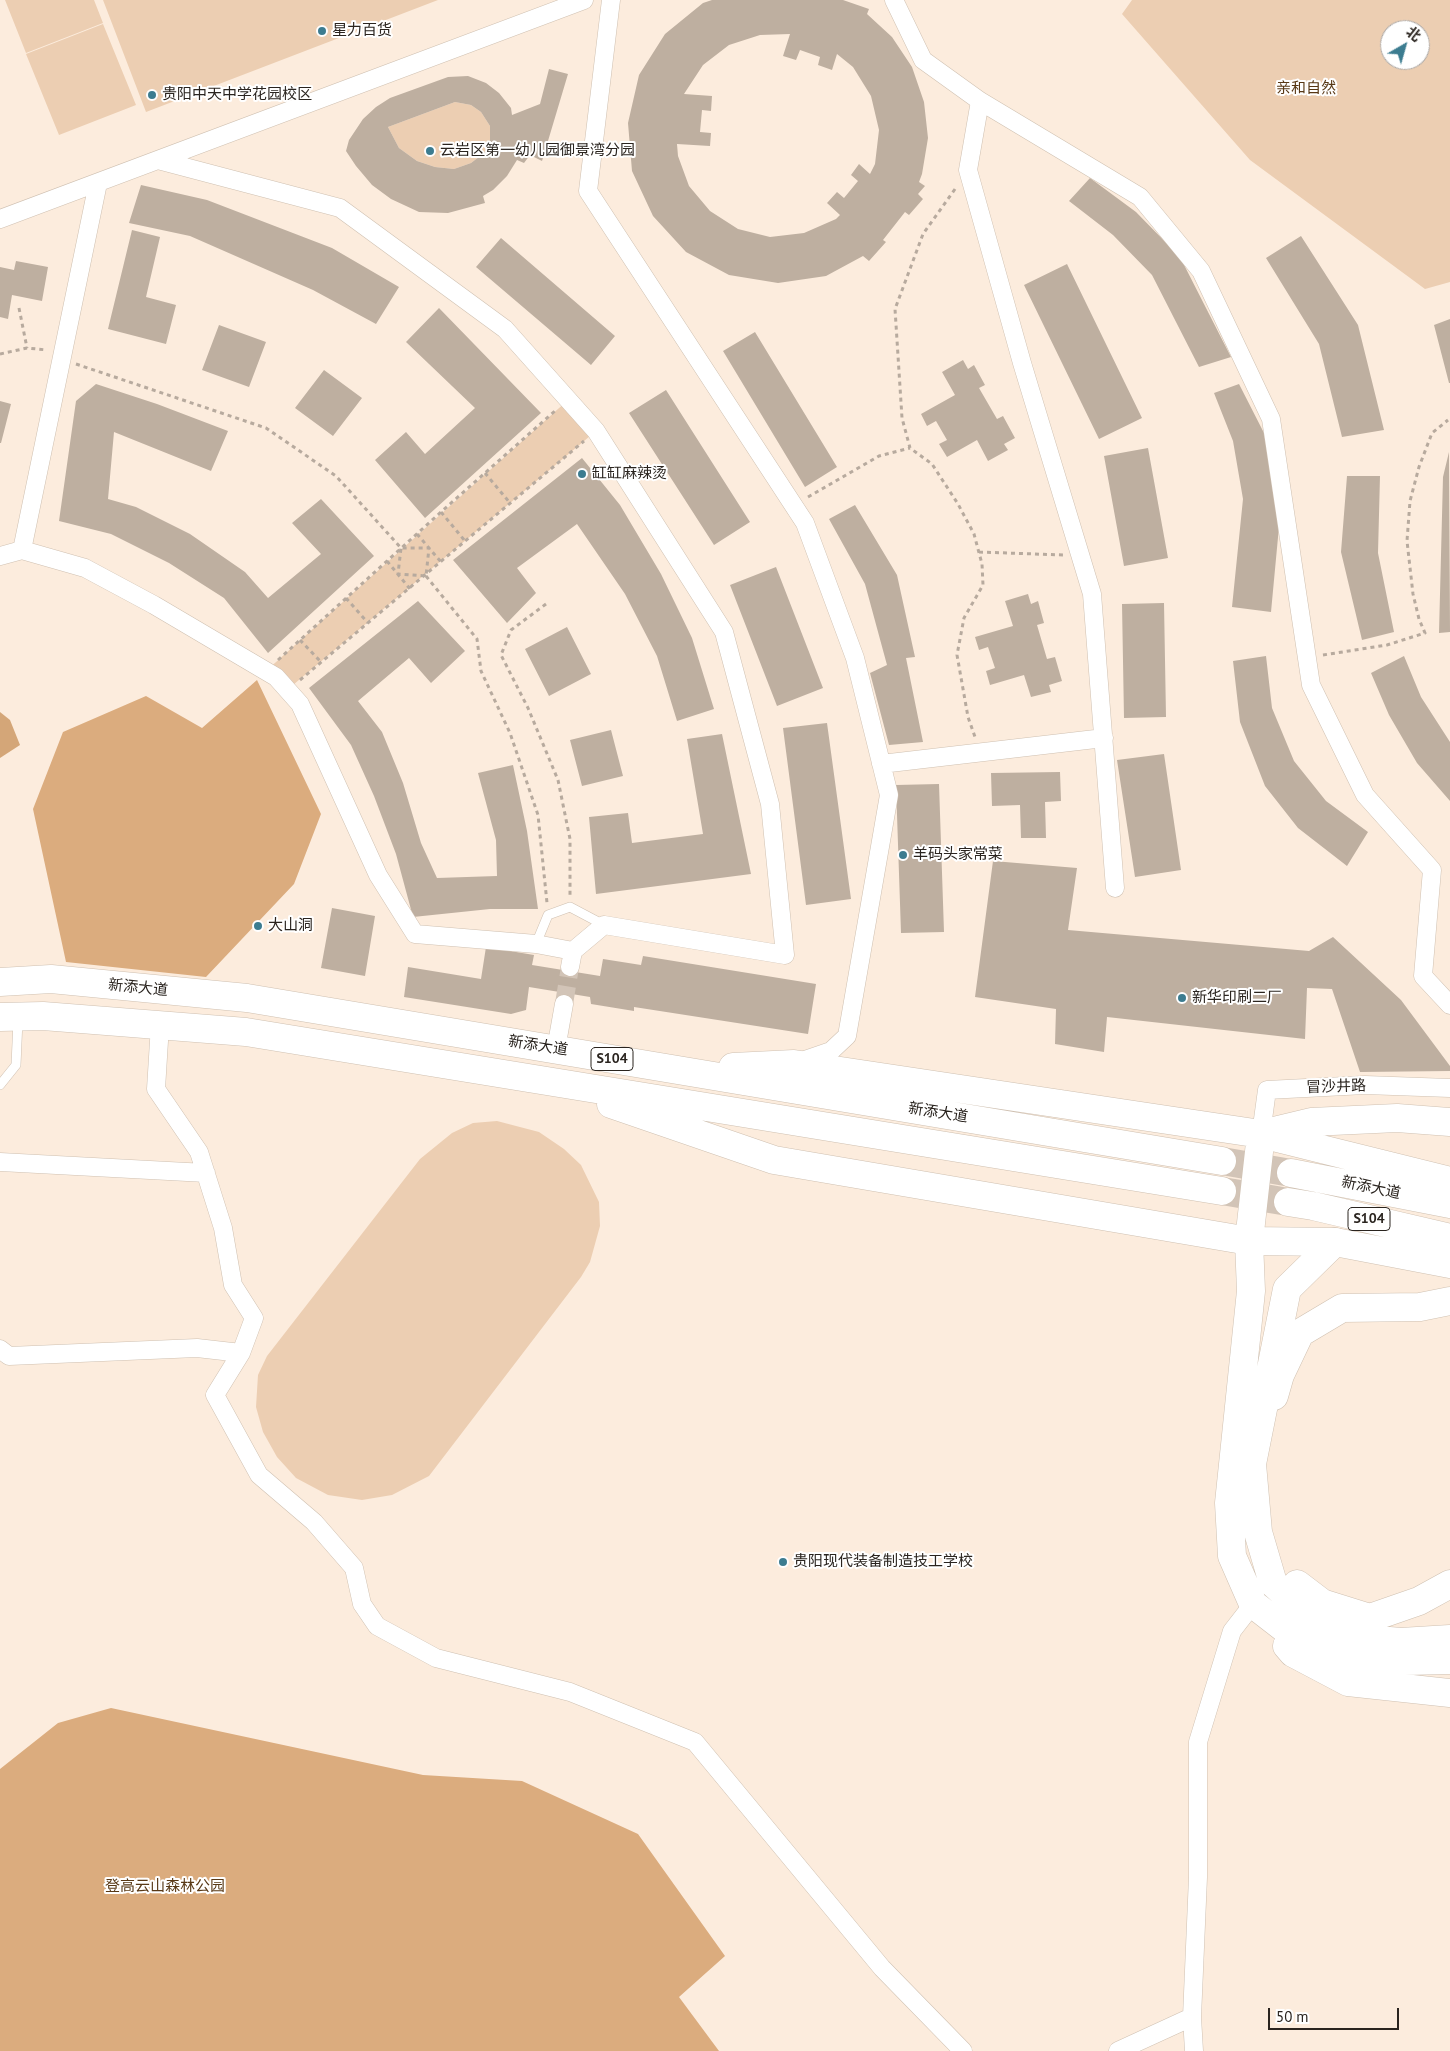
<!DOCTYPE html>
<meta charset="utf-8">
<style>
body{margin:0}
#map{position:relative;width:1450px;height:2051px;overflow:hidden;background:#fcecdd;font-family:"PT Sans","Noto Sans SC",sans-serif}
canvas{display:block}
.north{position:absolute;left:1380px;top:20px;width:50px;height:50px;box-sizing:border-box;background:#fff;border:1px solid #aaa7a5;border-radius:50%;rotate:38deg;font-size:14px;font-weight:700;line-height:20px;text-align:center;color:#2a241f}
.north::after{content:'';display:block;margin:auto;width:18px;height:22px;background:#3c7c90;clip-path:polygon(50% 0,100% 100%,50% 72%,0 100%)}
.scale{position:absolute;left:1268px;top:2008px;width:131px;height:22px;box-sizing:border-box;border:2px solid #2a241f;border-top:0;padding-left:6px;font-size:15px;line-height:18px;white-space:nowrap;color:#2a241f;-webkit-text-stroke:4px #fff;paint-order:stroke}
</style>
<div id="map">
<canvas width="1450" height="2051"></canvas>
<div class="north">北</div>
<div class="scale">50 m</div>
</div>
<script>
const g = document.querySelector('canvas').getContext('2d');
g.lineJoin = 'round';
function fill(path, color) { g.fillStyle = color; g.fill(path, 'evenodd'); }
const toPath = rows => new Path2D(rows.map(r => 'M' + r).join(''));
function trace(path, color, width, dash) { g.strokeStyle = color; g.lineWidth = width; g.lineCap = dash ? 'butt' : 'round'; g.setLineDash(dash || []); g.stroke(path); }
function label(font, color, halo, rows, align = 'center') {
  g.font = font + ' "PT Sans","Noto Sans SC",sans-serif'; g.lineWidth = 4; g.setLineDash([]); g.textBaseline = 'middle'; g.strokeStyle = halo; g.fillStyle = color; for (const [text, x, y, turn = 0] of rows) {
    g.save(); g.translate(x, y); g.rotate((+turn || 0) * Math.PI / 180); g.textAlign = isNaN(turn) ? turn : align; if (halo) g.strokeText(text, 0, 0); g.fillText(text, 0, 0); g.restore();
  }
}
fill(toPath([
 [5,0,94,0,103,23,26,53],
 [103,0,438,0,146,112],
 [1132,0,1450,0,1450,282,1425,289,1250,160,1122,14],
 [1390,30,1420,30,1420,60,1390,60],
 [103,24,136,105,59,135,26,54],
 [455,102,471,105,481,112,490,126,490,143,484,153,471,163,454,169,435,167,417,161,399,148,388,127],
 [568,400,596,431,287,690,266,671],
 [497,1121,539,1132,564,1149,581,1165,599,1202,600,1226,590,1262,581,1277,429,1476,392,1495,362,1500,328,1495,296,1478,277,1457,263,1432,256,1407,258,1375,267,1356,420,1159,452,1133,473,1123]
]), '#ecceb2');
fill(toPath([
 [257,680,321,814,294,884,206,977,66,962,33,809,63,732,146,696,202,728],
 [111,1708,423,1775,522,1781,638,1834,725,1956,679,1997,719,2051,0,2051,0,1769,58,1723]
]), '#dbac7e');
fill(toPath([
 [0,712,10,720,20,745,0,758]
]), '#d4a678');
fill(toPath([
 [712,0,843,0,869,9,867,14,892,37,912,67,924,102,928,138,922,174,919,182,925,186,918,194,923,199,909,215,905,212,883,240,886,242,869,261,863,256,826,276,778,283,729,275,686,252,653,216,632,171,628,123,639,75,665,34,703,3],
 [790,34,783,56,796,60,800,50,820,57,818,65,832,70,837,54,853,67,871,96,879,130,875,164,870,174,859,164,851,175,858,181,844,198,837,192,827,203,840,215,836,219,804,233,770,237,738,229,710,211,689,186,678,156,677,144,710,146,711,133,700,132,702,110,711,111,712,96,684,94,703,65,729,45,760,35],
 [549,69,568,74,542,161,530,155,524,163,517,160,507,176,493,190,483,196,485,203,448,213,419,212,391,199,372,185,356,166,346,151,349,140,363,119,376,107,390,98,448,77,468,76,486,83,499,93,511,108,512,115,540,104],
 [455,102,471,105,481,112,490,126,490,143,484,153,471,163,454,169,435,167,417,161,399,148,388,127],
 [1090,178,1136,212,1180,257,1231,357,1199,367,1152,275,1113,235,1069,201],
 [141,185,207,200,332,248,399,287,376,324,313,290,190,236,129,223],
 [132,230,160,237,146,297,176,305,166,344,108,329],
 [1301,236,1358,325,1384,430,1342,437,1319,344,1266,258],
 [501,238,615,336,591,365,476,267],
 [16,261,48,267,42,301,12,295,8,319,0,317,0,267,14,270],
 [1067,264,1142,418,1099,439,1024,285],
 [439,308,541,413,425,518,375,460,406,432,425,454,475,408,406,342],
 [1450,319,1450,383,1449,383,1434,325],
 [219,325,266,342,249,387,202,370],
 [755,332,837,467,805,487,723,351],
 [963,360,968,369,974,365,985,385,979,388,997,419,1003,416,1015,438,1004,444,1008,450,988,461,977,440,947,457,939,444,947,440,936,421,927,426,921,414,955,395,942,372],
 [324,370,362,398,333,436,295,408],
 [96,384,157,404,228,431,211,471,114,432,108,499,136,507,190,534,245,572,268,598,321,554,292,523,321,499,374,556,268,653,224,598,169,563,111,534,59,521,76,401],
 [1239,384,1264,433,1280,516,1271,612,1232,607,1243,499,1233,441,1214,393],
 [666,390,750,522,714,545,629,413],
 [0,401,11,404,1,443,0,443],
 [1148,448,1168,558,1124,566,1104,456],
 [1449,452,1450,632,1439,633,1443,477],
 [582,458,620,505,661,574,692,638,714,709,677,721,657,656,625,594,577,524,517,568,536,593,507,623,453,560],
 [1347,476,1380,476,1378,553,1394,632,1362,640,1341,552],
 [855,505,897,575,915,657,906,658,923,742,889,745,870,673,887,665,865,584,829,519],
 [776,567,823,688,777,706,730,585],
 [1028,594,1031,604,1038,601,1044,623,1037,625,1047,659,1055,657,1062,681,1049,685,1051,692,1031,697,1024,675,990,685,986,671,995,668,988,647,979,650,975,637,1013,626,1005,601],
 [418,601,465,651,431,683,409,658,358,701,382,732,403,783,421,843,437,878,497,876,496,840,478,773,513,765,527,831,538,909,490,909,413,917,396,854,374,796,351,745,309,688],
 [1164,603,1166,717,1124,718,1122,604],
 [567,627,591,674,549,696,525,649],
 [1266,656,1272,708,1294,761,1326,801,1368,832,1347,866,1298,828,1265,786,1240,722,1233,661],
 [1404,656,1421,697,1450,742,1450,801,1417,763,1389,715,1371,673],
 [827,723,851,899,806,905,783,728],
 [611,730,623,776,582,786,570,740],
 [722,734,751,874,596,894,589,817,628,813,632,843,703,834,687,739],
 [1164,754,1181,870,1135,877,1117,760],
 [1060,772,1061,801,1045,802,1046,838,1021,838,1020,805,992,806,991,773],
 [939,784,944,932,901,933,896,785],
 [993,861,1077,868,1068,930,1309,951,1333,937,1401,1000,1450,1066,1450,1071,1360,1072,1332,989,1307,988,1305,1039,1107,1017,1104,1052,1055,1044,1056,1009,975,997],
 [332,908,375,916,365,976,321,968],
 [486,947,534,955,532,965,600,976,603,959,641,965,643,956,816,984,808,1034,634,1007,634,1011,591,1004,590,997,529,987,526,1010,511,1014,404,997,408,967,481,979]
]), '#beafa0');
trace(toPath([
 [564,1004,570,967]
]), '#d2c4b7', 18, [18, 9]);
trace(toPath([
 [1222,1161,1291,1173],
 [1222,1191,1288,1202]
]), '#d2c4b7', 28, [28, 14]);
const lane = toPath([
 [536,944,548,915,570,907,604,925],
 [0,1085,16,1065,18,1020]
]);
const street = toPath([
 [611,0,588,191,805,523,855,658,889,795,847,1036,831,1051,799,1062],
 [894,0,923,60,980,101,1140,197,1201,271,1271,419,1311,685,1365,795,1432,870,1423,976,1450,1005],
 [980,101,968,170,1022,363,1092,594,1115,888],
 [0,219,584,0],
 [22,550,85,568,154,605,276,677,300,704,378,875,415,934,536,944,573,951,604,925,785,955,770,804,724,632,596,431,505,329,340,208,158,160],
 [0,556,22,550,98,183],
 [881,764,1104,738],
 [570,967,573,951],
 [160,1025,156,1089,199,1152,223,1228,233,1285,254,1318,241,1353,215,1395,259,1475,314,1522,354,1568,362,1604,377,1626,436,1658,570,1692,695,1742,882,1968,963,2051],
 [556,1049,564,1004],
 [1261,1134,1267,1090,1365,1085,1450,1088],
 [0,1162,206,1173],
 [0,1349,9,1356,197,1348,241,1353],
 [1118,2051,1192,2017],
 [1194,2051,1192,2017,1198,1877,1198,1742,1232,1631,1253,1604]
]);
const primary = toPath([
 [0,982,51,979,247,998,1222,1161],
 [0,1017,43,1016,246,1032,1222,1191],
 [733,1067,794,1064,1261,1134,1450,1181],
 [611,1104,774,1160,1249,1241,1335,1242,1450,1264],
 [1291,1173,1450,1204],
 [1288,1202,1313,1206,1450,1238],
 [1249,1241,1261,1134,1311,1122,1397,1118,1450,1122],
 [1274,1396,1280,1375,1300,1333,1342,1308,1420,1307,1450,1301]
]);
const highway = toPath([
 [1249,1241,1251,1291,1229,1503,1232,1556,1253,1604,1293,1635,1359,1662,1450,1660],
 [1335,1242,1287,1289,1252,1464,1258,1532,1273,1583,1313,1619,1353,1638,1401,1642,1450,1639],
 [1297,1584,1322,1603,1370,1618,1419,1601,1450,1584],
 [1287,1646,1293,1653,1348,1682,1450,1693]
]);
trace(lane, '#cfc0b1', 10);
trace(street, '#cfc0b1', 19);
trace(primary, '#cfc0b1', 29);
trace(highway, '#cfc0b1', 29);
trace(toPath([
 [955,189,923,234,895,309,902,418,910,448,932,464,958,504,974,534,982,564,983,585,964,618,957,655,968,717,975,737],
 [19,308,27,348],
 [0,354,27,348,47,350],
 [76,364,266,428,336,476,401,548,429,548,426,576,398,574,401,548],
 [485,473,510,503],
 [808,497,879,456,910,448],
 [441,512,465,541],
 [417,534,441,562],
 [979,552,1063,555],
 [387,561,410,589],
 [426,576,477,639,481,671,510,733,538,815,547,903],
 [346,598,368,623],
 [546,604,511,630,501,655,528,708,558,780,570,839,570,897],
 [300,640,321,662],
 [1323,655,1387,645,1425,633,1419,619,1413,594,1407,541,1410,501,1419,467,1432,433,1448,420],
 [278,660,441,512,556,410],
 [300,680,584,441]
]), '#b7aa9e', 3, [4, 4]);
trace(lane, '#fff', 9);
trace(street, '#fff', 18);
trace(primary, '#fff', 28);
trace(highway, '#fff', 28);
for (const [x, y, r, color] of [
 [322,31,5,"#3c7c90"],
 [152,95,5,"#3c7c90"],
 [430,151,5,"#3c7c90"],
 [582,474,5,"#3c7c90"],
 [903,855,5,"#3c7c90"],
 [258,926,5,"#3c7c90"],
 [1182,998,5,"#3c7c90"],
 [783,1562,5,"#3c7c90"]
]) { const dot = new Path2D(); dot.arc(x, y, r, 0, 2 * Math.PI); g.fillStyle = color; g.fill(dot); trace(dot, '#fff', 2); }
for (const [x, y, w] of [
 [612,1059,42],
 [1369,1219,42]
]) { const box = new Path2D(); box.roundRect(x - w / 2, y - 11.5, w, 23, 4); g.fillStyle = '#fff'; g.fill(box); trace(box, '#2a241f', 1); }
label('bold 14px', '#2a241f', null, [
 ["S104",612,1059],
 ["S104",1369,1219]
]);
label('15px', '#2a241f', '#fff', [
 ["星力百货",332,31],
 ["贵阳中天中学花园校区",162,95],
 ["云岩区第一幼儿园御景湾分园",440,151],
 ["缸缸麻辣烫",592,474],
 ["羊码头家常菜",913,855],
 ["大山洞",268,926],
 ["新华印刷二厂",1192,998],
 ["贵阳现代装备制造技工学校",793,1562]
], 'left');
label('15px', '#583815', '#fff', [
 ["亲和自然",1306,89],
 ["登高云山森林公园",165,1887]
]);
label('15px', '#2a241f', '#fff', [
 ["新添大道",138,988,6],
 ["新添大道",538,1046,9],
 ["冒沙井路",1336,1087,-2],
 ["新添大道",938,1113,9],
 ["新添大道",1371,1188,12]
]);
</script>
